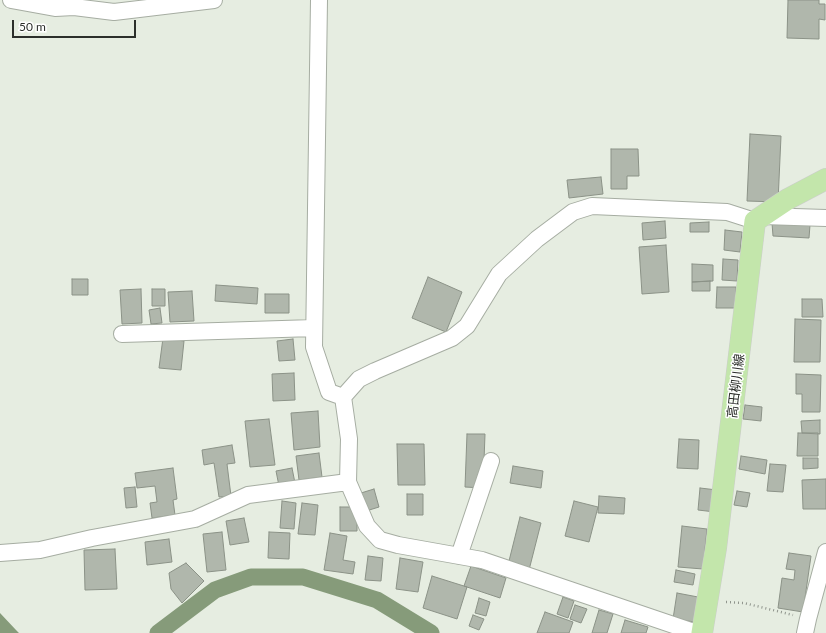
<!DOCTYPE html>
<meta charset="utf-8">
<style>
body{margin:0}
#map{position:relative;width:826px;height:633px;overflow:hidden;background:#e6ede1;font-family:Lato,sans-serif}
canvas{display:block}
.scale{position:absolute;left:12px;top:20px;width:124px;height:18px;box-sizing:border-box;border:2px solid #2c2f2b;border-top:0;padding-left:5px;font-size:12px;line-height:14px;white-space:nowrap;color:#2c2f2b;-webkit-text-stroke:3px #fff;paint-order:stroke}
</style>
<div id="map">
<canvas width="826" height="633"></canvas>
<div class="scale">50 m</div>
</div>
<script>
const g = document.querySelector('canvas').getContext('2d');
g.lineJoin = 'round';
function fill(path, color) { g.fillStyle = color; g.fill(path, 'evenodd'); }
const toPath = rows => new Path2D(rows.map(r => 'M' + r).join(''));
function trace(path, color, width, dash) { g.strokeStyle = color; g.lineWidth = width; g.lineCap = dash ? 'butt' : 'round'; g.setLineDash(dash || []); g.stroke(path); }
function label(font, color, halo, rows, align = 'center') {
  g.font = font + ' Lato,"Noto Sans JP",sans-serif'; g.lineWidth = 3; g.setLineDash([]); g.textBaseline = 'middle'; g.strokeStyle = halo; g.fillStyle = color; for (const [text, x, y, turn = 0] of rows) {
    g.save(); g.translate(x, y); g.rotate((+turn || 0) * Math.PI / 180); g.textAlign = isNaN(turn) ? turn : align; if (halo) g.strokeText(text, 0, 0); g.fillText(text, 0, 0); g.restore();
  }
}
fill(toPath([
 [0,613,16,630,19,633,0,633]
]), '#869b7a');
trace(toPath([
 [158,633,215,590,251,577,303,577,377,600,431,633]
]), '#869b7a', 17);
const building = toPath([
 [788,0,819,0,819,4,825,4,825,20,819,19,819,39,787,38,788,0],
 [750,134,781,136,778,202,747,201,750,134],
 [611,149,638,149,639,176,627,176,627,189,611,189,611,149],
 [601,177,603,194,569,198,567,180,601,177],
 [665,221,666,238,643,240,642,223,665,221],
 [709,222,709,232,690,232,690,223,709,222],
 [772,223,810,225,809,238,773,236,772,223],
 [725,230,742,232,740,252,724,250,725,230],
 [666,245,669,292,642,294,639,247,666,245],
 [723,259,738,260,737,281,722,280,723,259],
 [692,264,713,265,713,281,692,282,692,264],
 [428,277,462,292,446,332,412,318,428,277],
 [72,279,88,279,88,295,72,295,72,279],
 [710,281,710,291,692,291,692,282,710,281],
 [216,285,258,288,257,304,215,301,216,285],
 [717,287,736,287,735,308,716,308,717,287],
 [141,289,142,323,122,324,120,290,141,289],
 [152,289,165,289,165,306,152,306,152,289],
 [192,291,194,321,170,322,168,292,192,291],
 [265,294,289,294,289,313,265,313,265,294],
 [802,299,822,299,823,317,802,317,802,299],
 [160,308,162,323,151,324,149,310,160,308],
 [795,319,821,320,820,362,794,362,795,319],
 [163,338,184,341,181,370,159,368,163,338],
 [293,339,295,360,279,361,277,341,293,339],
 [294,373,295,400,273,401,272,374,294,373],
 [796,374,821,375,820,412,802,412,802,394,796,394,796,374],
 [745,405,762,407,761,421,743,419,745,405],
 [318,411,320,447,294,450,291,413,318,411],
 [269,419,275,465,250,467,245,421,269,419],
 [820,420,820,434,802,433,801,421,820,420],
 [798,433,818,433,818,456,797,456,798,433],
 [467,434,485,434,483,488,465,487,467,434],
 [679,439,699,440,698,469,677,468,679,439],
 [397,444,424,444,425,485,398,485,397,444],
 [232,445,235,463,227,464,231,496,219,497,214,463,204,465,202,450,232,445],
 [319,453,322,477,299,480,296,456,319,453],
 [741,456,767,460,765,474,739,469,741,456],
 [803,458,818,458,818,468,803,469,803,458],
 [770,464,786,465,783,492,767,491,770,464],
 [513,466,543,471,541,488,510,483,513,466],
 [173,468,177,499,173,500,175,515,152,518,150,503,157,502,155,486,137,488,135,473,173,468],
 [292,468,295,483,279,486,276,471,292,468],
 [826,479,826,509,803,509,802,480,826,479],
 [135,487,137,507,126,508,124,488,135,487],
 [700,488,717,490,715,512,698,510,700,488],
 [374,489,379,507,366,511,361,493,374,489],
 [737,491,750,493,747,507,734,505,737,491],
 [407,494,423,494,423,515,407,515,407,494],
 [599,496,625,498,624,514,598,513,599,496],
 [282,501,296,503,294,529,280,528,282,501],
 [574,501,598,507,589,542,565,536,574,501],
 [302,503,318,505,315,535,298,534,302,503],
 [340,507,357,507,357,531,340,531,340,507],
 [520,517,541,523,529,570,508,565,520,517],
 [244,518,249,542,230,545,226,521,244,518],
 [682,526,707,529,703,569,678,567,682,526],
 [222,532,226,570,207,572,203,534,222,532],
 [269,532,290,533,289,559,268,558,269,532],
 [330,533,347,536,343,560,355,562,353,574,324,570,330,533],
 [169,539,172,562,147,565,145,542,169,539],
 [115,549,117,589,85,590,84,550,115,549],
 [789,553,811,556,803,612,778,608,782,578,794,580,795,570,786,569,789,553],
 [368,556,383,558,381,581,365,580,368,556],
 [400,558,423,562,418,592,396,589,400,558],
 [186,563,204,581,182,603,171,589,169,573,186,563],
 [471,566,506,578,500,598,464,586,471,566],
 [676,570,695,574,693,585,674,582,676,570],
 [432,576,467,587,457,619,423,608,432,576],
 [677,593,698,597,695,622,673,619,677,593],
 [563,597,574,601,568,618,557,614,563,597],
 [479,598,490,602,486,616,475,613,479,598],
 [575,605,587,609,581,623,570,619,575,605],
 [599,610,613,614,607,633,592,633,599,610],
 [545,612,573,622,569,633,537,633,545,612],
 [473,615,484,619,479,630,469,626,473,615],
 [625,620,648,627,646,633,621,633,625,620]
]);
fill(building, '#b0b7ac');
trace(building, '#8b9287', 1);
const minor = toPath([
 [11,0,55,8,74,7,114,12,214,0],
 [319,0,314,347,329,392,343,397],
 [763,216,826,218],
 [122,334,314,328],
 [343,397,359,379,375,371,452,338,467,326,499,274,537,239,573,212,592,206,727,212,755,221],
 [343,397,349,439,348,482,367,526,380,540,398,545,482,560,697,633],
 [0,553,40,550,92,538,195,519,248,495,348,482],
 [459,556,491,461],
 [805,633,808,619,826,552]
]);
const major = toPath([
 [702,633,716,548,755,221,788,199,826,179]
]);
trace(minor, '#a6ada2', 18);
trace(major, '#cccdcc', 22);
trace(toPath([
 [726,602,744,603,793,615]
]), '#8f948c', 2.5, [1, 3]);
trace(minor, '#fff', 16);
trace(major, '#c3e6ab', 21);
label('13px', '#2c2f2b', '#fff', [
 ["高田柳川線",736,386,-83]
]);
</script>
